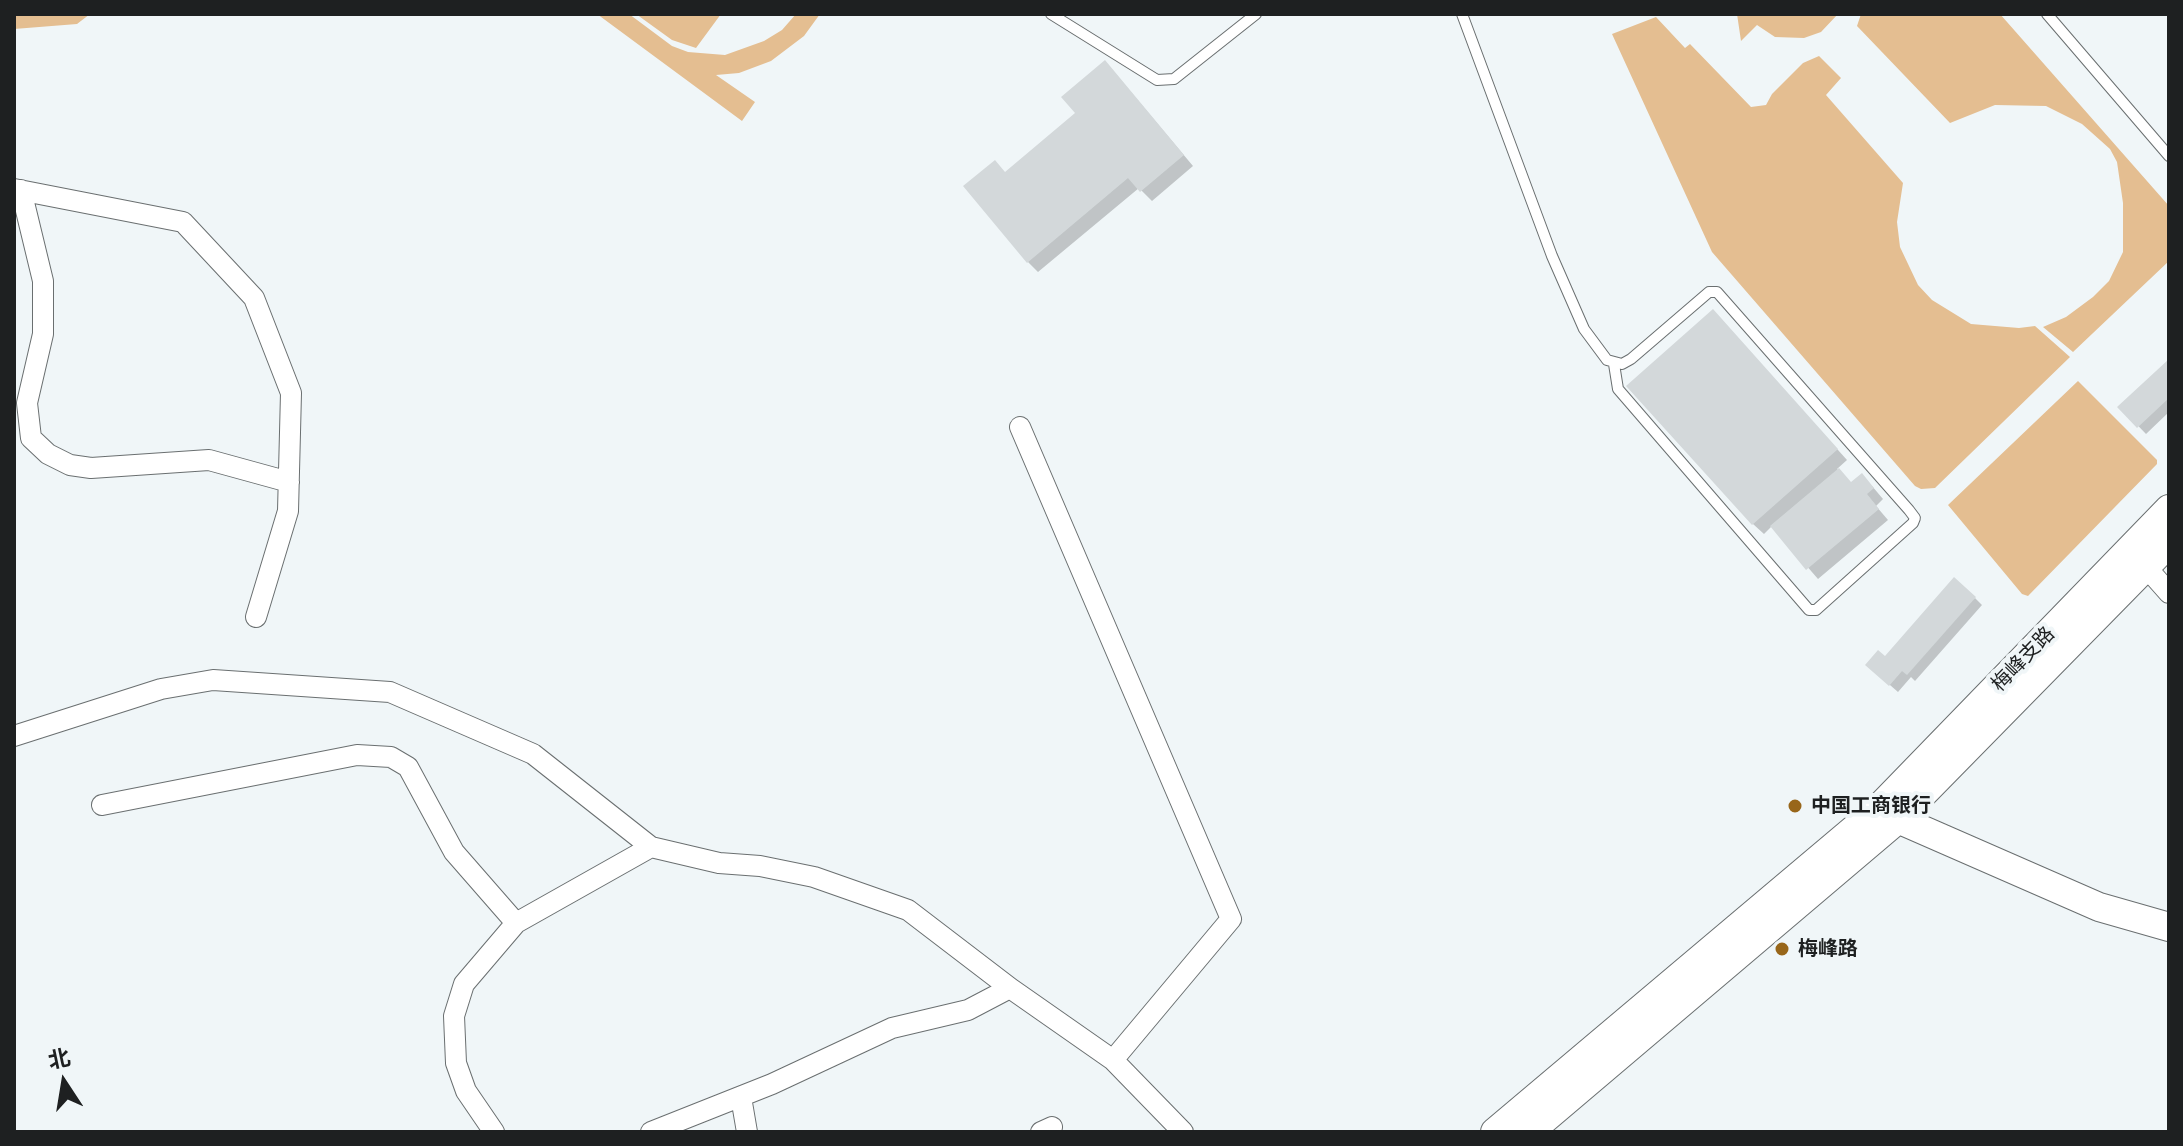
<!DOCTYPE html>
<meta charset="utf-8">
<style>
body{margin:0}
#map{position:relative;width:2183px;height:1146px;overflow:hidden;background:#f0f6f8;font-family:"Asap Condensed","Noto Sans SC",sans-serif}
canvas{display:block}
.frame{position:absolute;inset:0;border:16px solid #1e2021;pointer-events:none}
.north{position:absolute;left:24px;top:1042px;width:80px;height:80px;-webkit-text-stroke:6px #f0f6f8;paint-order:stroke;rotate:348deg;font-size:22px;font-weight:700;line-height:32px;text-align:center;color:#1e2021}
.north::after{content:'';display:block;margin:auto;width:28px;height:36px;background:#1e2021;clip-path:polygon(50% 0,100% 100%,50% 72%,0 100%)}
</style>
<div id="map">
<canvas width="2183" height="1146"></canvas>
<div class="frame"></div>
<div class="north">北</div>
</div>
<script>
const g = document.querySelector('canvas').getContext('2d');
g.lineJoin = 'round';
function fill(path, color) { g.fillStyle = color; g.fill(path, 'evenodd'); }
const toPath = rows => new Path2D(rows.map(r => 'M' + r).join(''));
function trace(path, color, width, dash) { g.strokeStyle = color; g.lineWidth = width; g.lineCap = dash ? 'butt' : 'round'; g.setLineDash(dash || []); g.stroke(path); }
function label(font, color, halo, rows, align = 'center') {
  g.font = font + ' "Asap Condensed","Noto Sans SC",sans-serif'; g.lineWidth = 8; g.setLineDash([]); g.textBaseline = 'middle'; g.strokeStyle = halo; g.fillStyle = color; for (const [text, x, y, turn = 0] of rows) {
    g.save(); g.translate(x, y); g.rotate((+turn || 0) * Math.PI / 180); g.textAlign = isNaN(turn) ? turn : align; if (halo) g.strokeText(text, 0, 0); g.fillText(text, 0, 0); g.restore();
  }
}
fill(toPath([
 [14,14,90,14,77,24,14,29],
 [597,14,629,14,672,46,688,52,725,55,764,41,782,30,796,14,820,14,804,36,771,61,739,73,716,75,755,102,742,121],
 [636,14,721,14,696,48,672,40],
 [1737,14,1838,14,1821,32,1804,38,1775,37,1757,25,1741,41],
 [1861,14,2000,14,2169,206,2169,261,2073,352,2043,327,2066,317,2093,297,2109,281,2123,252,2123,203,2117,162,2110,149,2082,124,2046,106,1995,105,1950,123,1857,26],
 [1656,17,1685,48,1690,44,1751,107,1766,105,1772,94,1803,63,1819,56,1841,78,1826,95,1903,183,1897,222,1900,247,1918,285,1932,300,1971,324,2019,328,2035,326,2070,357,1935,488,1921,489,1915,486,1712,252,1612,34],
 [2078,381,2157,460,2157,464,2028,596,2022,594,1948,505]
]), '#e4be91');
fill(toPath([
 [1115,73,1193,166,1152,201,1139,188,1038,272,1028,262,1006,174,1078,113],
 [1723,322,1847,460,1837,469,1852,484,1872,486,1883,499,1876,506,1888,520,1818,579,1772,526,1764,534,1753,524,1629,386],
 [2169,362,2169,412,2146,434,2120,407],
 [1975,598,1982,605,1915,681,1911,677,1898,692,1875,672,1885,658]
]), '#0003');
fill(toPath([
 [1105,60,1184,155,1140,192,1128,178,1027,263,963,186,995,160,1005,172,1075,113,1061,97],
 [1713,309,1838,449,1752,525,1626,386],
 [2169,359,2169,398,2137,428,2117,407],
 [1839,468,1851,482,1862,473,1874,488,1867,494,1879,509,1806,570,1770,526],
 [1954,577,1976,597,1907,675,1902,671,1889,686,1865,665,1878,650,1885,656]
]), '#d3d8da');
const lane = toPath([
 [1051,14,1157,80,1174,79,1256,14],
 [1462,14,1552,256,1584,329,1607,360,1622,364,1631,359,1709,292,1717,292,1909,510,1915,518,1913,523,1816,610,1809,610,1618,389,1614,364],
 [2047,14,2169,156]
]);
const street = toPath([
 [14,189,183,222,254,298,291,393,288,511,256,617],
 [21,190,43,281,43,334,27,403,31,438,48,454,70,465,91,468,209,460,289,482],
 [1020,427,1231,919,1113,1060],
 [2146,567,2169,593],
 [14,736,161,689,213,680,390,692,533,754,651,847,719,863,760,866,814,877,908,910,1010,988,1113,1060,1183,1132],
 [102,805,357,755,391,757,408,767,454,852,516,923],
 [741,1097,747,1132],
 [494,1132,466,1091,456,1063,454,1016,464,984,516,923,651,847],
 [651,1132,772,1084,892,1028,968,1010,1010,988],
 [1041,1132,1052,1127]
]);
const secondary = toPath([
 [1884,813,2099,907,2169,927],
 [1495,1132,1877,810,2169,509],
 [1529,1132,1898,819,2169,543]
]);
trace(lane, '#6a6f70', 12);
trace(street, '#6a6f70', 22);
trace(secondary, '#6a6f70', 30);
trace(lane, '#fff', 10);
trace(street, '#fff', 20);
trace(secondary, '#fff', 28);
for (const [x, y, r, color] of [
 [1795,806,8,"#98661a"],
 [1782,949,8,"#98661a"]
]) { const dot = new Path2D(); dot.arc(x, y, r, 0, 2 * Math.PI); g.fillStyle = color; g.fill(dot); trace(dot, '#f0f6f8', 3); }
label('20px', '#1e2021', '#f0f6f8', [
 ["梅峰支路",2023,659,-46]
]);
label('bold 20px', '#1e2021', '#f0f6f8', [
 ["中国工商银行",1811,806],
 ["梅峰路",1798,949]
], 'left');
</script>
